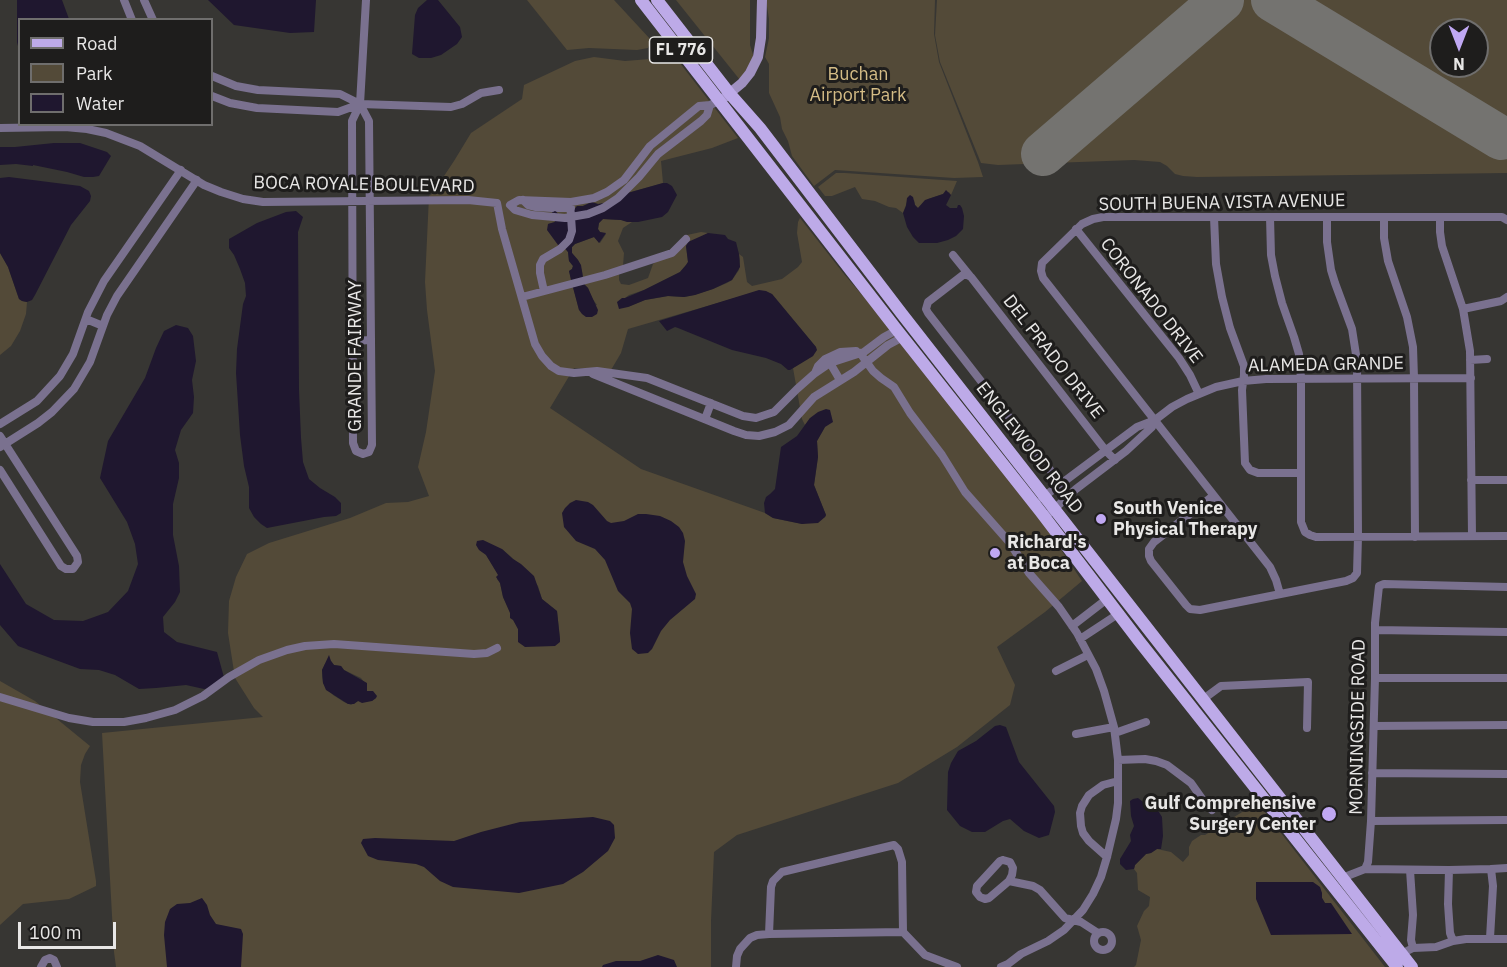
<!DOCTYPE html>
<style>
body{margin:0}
#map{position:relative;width:1507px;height:967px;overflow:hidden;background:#373633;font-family:"IBM Plex Sans",sans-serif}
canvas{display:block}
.legend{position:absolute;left:18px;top:18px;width:195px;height:108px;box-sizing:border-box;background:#1e1d1c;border:2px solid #6f6e6d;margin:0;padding:8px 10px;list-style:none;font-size:18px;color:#e8e7e6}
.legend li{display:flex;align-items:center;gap:12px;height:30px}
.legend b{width:30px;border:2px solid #6f6e6d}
.north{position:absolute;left:1429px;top:18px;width:60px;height:60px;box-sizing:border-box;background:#1e1d1c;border:2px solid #6f6e6d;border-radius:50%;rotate:180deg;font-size:16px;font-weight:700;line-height:24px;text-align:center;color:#e8e7e6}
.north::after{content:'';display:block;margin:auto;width:21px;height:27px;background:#c0a8f3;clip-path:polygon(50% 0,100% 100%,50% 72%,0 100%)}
.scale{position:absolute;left:18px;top:922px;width:98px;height:27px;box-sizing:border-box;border:3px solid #e8e7e6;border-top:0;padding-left:8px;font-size:18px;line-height:21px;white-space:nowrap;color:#e8e7e6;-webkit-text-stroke:4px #1e1d1c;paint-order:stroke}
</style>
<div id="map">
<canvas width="1507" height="967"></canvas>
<ul class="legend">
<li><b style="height:8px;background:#bdaae8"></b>Road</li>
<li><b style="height:16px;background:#534a38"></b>Park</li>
<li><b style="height:16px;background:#1f172f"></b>Water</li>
</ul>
<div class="north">N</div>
<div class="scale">100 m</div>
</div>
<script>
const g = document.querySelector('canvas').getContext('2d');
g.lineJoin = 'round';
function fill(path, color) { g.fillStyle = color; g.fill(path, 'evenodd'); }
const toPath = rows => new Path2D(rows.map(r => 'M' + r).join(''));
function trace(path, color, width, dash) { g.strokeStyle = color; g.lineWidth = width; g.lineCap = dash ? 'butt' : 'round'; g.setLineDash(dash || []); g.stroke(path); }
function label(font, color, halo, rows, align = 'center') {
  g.font = font + ' "IBM Plex Sans",sans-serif'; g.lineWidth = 6; g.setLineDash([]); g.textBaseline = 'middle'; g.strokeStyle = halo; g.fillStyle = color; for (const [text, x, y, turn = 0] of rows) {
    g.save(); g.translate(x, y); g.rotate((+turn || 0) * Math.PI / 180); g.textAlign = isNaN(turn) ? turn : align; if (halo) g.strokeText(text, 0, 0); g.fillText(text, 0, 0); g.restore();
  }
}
fill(toPath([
 [527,0,614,0,651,40,648,48,637,50,589,48,567,50],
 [676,0,750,0,750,45,754,58,740,80],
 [766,0,935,0,934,34,939,62,978,162,983,177,954,178,835,170,814,186,792,156,788,141,782,129,780,117,769,93,769,64,765,57,769,38,769,19],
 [937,0,1507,0,1507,173,1197,177,1183,176,1175,174,1167,166,1160,162,1134,160,998,165,981,163,940,62,935,35],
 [1441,30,1477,30,1477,66,1441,66],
 [669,49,738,138,712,148,661,161,663,183,624,194,619,201,598,204,589,203,583,206,577,206,569,216,552,214,555,222,548,224,562,245,568,252,569,261,573,266,572,269,569,271,579,310,597,305,592,298,588,288,584,284,582,271,578,260,572,253,572,247,575,244,594,237,600,243,606,234,600,232,598,229,599,223,603,219,621,220,632,222,623,228,618,241,624,253,623,266,619,273,619,280,621,284,629,285,648,278,653,264,687,235,701,232,708,233,686,246,688,262,686,265,680,272,644,290,629,295,625,298,628,307,645,300,668,296,684,297,694,295,713,289,727,283,732,280,739,270,740,260,739,254,743,257,747,282,752,286,782,279,798,267,802,262,797,233,798,222,800,218,844,274,894,332,1037,514,1082,581,1045,612,997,647,1015,685,1010,705,957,747,898,783,737,835,714,852,711,921,711,967,116,967,114,952,102,733,263,717,254,708,235,678,228,633,229,601,236,577,247,554,269,543,350,518,386,503,408,502,429,496,418,467,426,432,435,371,427,310,425,282,429,196,432,194,454,161,471,133,522,99,524,85,575,61,594,57,625,61,650,59],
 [759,291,772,294,816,347,813,356,793,368,802,419,805,425,810,418,825,427,817,441,818,457,814,485,826,515,825,517,802,524,773,518,765,513,641,469,550,408,574,368,611,370,621,353,628,329],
 [502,549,526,570,538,586,542,599,557,611,560,639,518,638,518,629,503,597,500,583,497,579,499,575,486,555],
 [331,661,334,665,341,666,344,670,361,678,364,682,367,691,376,698,372,701,358,701,351,705,344,702,333,695,323,683,322,676,322,670,325,664],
 [836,173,845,173,957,181,951,195,949,192,928,199,918,208,915,205,914,200,907,202,903,213,896,208,889,207,875,201,862,199,855,187,832,196,825,196,818,187],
 [0,253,8,267,19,299,22,301,27,302,26,314,20,331,11,346,0,355],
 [0,681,35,701,90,746,85,754,81,765,80,782,96,881,96,886,69,899,23,904,0,925],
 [1260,806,1385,967,1134,967,1136,965,1141,940,1137,926,1144,911,1149,906,1150,897,1138,890,1137,873,1134,869,1135,865,1146,854,1151,853,1157,849,1171,852,1183,862,1189,855,1189,847,1192,841,1201,835,1205,835,1247,809,1254,811],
 [1256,882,1322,893,1322,898,1325,903]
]), '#534a38');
fill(toPath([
 [17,0,62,0,69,19,20,20,19,50,17,42],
 [208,0,316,0,314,32,290,33,234,25],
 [427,0,438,0,460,27,462,37,457,44,441,55,431,58,419,58,412,54,415,15,418,8],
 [54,143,80,143,107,152,111,156,99,176,93,177,84,177,67,172,33,165,33,166,16,164,0,165,0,147,15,147],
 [9,177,80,186,89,191,91,196,90,201,71,225,35,295,32,300,27,302,22,301,19,299,8,267,0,253,0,178],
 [663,183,667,183,672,186,677,195,668,212,662,217,638,222,627,222,621,220,603,219,599,223,598,229,600,232,606,233,599,243,594,237,575,244,572,247,572,253,578,260,581,265,584,284,588,288,598,310,597,314,592,317,586,317,582,314,579,310,571,280,569,271,572,269,573,266,569,261,568,252,562,245,558,245,547,230,548,224,555,222,552,213,553,210,556,211,558,214,569,216,577,206,583,206,592,202,598,204,619,201,624,194],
 [946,190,951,195,946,205,950,208,957,208,958,205,960,205,962,208,964,216,963,229,956,236,948,240,937,243,919,243,913,237,907,227,903,213,906,206,907,198,910,195,913,197,915,205,918,208,925,200,943,194],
 [296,211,303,217,298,232,299,390,301,438,303,462,309,479,320,488,335,497,341,503,341,513,336,516,324,517,267,528,261,524,254,517,249,508,249,487,244,466,240,435,236,373,237,349,243,304,246,296,245,283,240,269,234,255,229,248,229,239,257,223,286,212],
 [708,233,725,235,728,239,736,242,739,254,740,267,732,280,713,289,695,295,684,297,668,296,645,300,628,307,619,309,617,302,622,298,625,298,644,290,680,272,686,265,688,262,686,246,688,242],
 [759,290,766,291,772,294,816,347,817,350,813,356,790,370,788,370,781,364,766,358,732,350,678,328,675,327,667,331,659,321],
 [176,325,188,328,193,336,196,361,192,380,194,397,193,413,181,430,175,450,179,463,179,478,173,504,173,535,179,566,180,592,175,602,163,617,164,632,177,642,217,652,225,681,220,687,204,689,186,685,156,688,139,689,115,675,99,670,80,669,18,646,0,625,0,564,26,604,54,620,83,621,108,612,128,591,138,564,135,544,127,522,100,478,108,441,145,378,156,348,164,331],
 [826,409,830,410,833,422,825,427,817,441,818,457,814,485,826,515,825,517,818,523,802,524,773,518,765,513,764,503,766,497,770,494,775,489,781,447,797,436,810,418,818,412],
 [576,500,588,502,593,505,607,521,611,523,624,521,638,514,646,514,660,516,671,521,679,527,683,533,685,541,683,562,687,576,696,594,695,599,670,620,661,631,652,649,648,653,638,654,632,649,630,633,632,609,630,603,618,591,605,560,595,549,576,541,564,527,562,513,565,508,570,503],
 [483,540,502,549,513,559,521,564,534,576,542,599,557,611,560,639,560,642,555,646,525,647,518,642,518,629,513,620,510,618,510,613,503,597,500,583,496,577,498,575,486,555,479,550,476,545,477,541],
 [329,655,331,661,334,665,341,666,344,670,367,683,367,691,373,691,377,696,376,698,372,701,362,703,358,701,354,704,348,704,326,690,323,683,322,670],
 [1000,725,1006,727,1019,762,1054,806,1055,812,1049,835,1039,838,1024,831,1010,819,1003,821,985,832,972,832,960,826,947,810,948,772,951,763,958,751,976,741,995,726],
 [1138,798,1152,809,1157,809,1162,817,1163,836,1161,849,1157,849,1151,853,1146,854,1135,865,1134,869,1126,870,1120,864,1120,859,1131,841,1130,835,1134,826,1131,816,1130,801,1133,799],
 [593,817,610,821,614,825,615,838,608,851,583,872,563,884,519,893,453,887,440,881,424,867,416,864,378,860,368,856,361,843,363,839,375,838,454,841,481,832,520,822],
 [1256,882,1313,882,1320,887,1322,893,1322,898,1325,903,1331,903,1352,934,1271,935,1256,899],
 [202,898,207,905,210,915,216,924,241,929,243,934,241,967,167,967,164,935,165,922,170,909,177,904,190,903],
 [658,955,674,960,677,967,602,967,603,965,616,961,640,961]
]), '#1f172f');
trace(toPath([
 [1273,0,1501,138],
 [1043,154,1222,0]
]), '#747370', 44);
trace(toPath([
 [124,0,132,20],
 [144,0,153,20],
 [212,76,236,86,258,90,340,94,360,104],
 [212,96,230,103,257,108,338,112,360,104,451,107,462,104,481,93,499,90],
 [360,104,369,121,371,340,372,445,369,452,363,454,356,451,353,443,352,121,360,104,366,0],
 [710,105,707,115,701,121,658,154,639,177,618,198,603,208,588,214,565,218,532,215,515,210,510,205,519,200,571,202,594,198,607,192,624,180,650,146,699,106,710,105,719,101],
 [0,128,65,127,87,129,106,133,140,146,204,185,221,192,243,199,263,202,468,200,497,203,502,229,535,344,542,356,551,366,559,371,574,373,597,371,647,378,743,416,756,418,774,412,797,389,814,374,830,363,864,352,884,337,897,330],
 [523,200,528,205,536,207,552,208],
 [558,208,571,208],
 [1214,217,1216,264,1222,297,1230,328,1244,366,1244,375,1242,390,1245,463,1250,470,1258,473,1301,473],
 [1270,217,1271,255,1275,276,1282,303,1294,337,1299,354,1301,379,1301,522,1305,532,1310,535,1316,537,1507,536],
 [1384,217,1384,238,1388,261,1407,317,1413,347,1414,378,1415,537],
 [1440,217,1440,232,1442,246,1463,309,1470,351,1472,536],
 [1076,229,1179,358,1190,375,1199,394],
 [953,255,970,276],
 [544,291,540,273,540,265,543,259,560,249,569,240,572,231,570,202],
 [522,297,605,275,672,253,686,239],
 [1463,309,1501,301,1507,297],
 [86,319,103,326],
 [353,341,371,340],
 [860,353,873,371,881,378,894,387,910,413,942,455,965,492,1010,543,1029,573,1059,607,1077,633,1096,669,1104,691,1114,727,1118,760,1118,803,1116,819,1107,857,1101,877,1093,894,1083,910,1064,930,1048,941,1021,954,1008,964,1001,967],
 [1470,360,1487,359],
 [830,363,840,380],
 [815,373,818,366,825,359,840,352,856,351],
 [593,374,734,431,746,435,759,436,775,432,789,425,814,397,854,372,888,345,903,337],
 [705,419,711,403],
 [0,424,37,401,60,376,73,354,88,312,104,281,181,170],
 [0,436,77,556,78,562,73,569,66,569,61,566,0,470],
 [0,447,38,423,52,412,74,389,90,362,107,315,117,296,197,180],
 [1471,480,1507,480],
 [1061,484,928,313,926,309,928,302,963,275,967,275,971,277,1106,451,1115,460],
 [1213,496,1154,542,1149,549,1149,556,1151,561,1186,605,1190,609,1200,610,1346,581,1353,578,1357,573,1358,537,1357,361,1352,329,1335,283,1331,270,1327,242,1327,217],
 [1042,498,1137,427,1155,420,1172,407,1187,399,1216,387,1243,381,1266,379,1471,378],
 [1051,512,1076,489,1126,451,1152,427,1155,420],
 [1280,594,1276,580,1270,567,1043,278,1041,271,1042,263,1082,224,1093,219,1103,217,1502,217,1507,220],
 [1072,626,1107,599],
 [1375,630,1507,632],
 [1080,639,1118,614],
 [1056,671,1088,655],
 [1375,678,1507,678],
 [0,697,69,718,93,722,124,722,146,718,175,710,203,696,229,677,259,660,287,650,305,646,334,644,474,654,487,653,497,648],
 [1202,700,1221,686,1308,682,1307,728],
 [1374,726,1507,725],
 [1115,733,1146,722],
 [1076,734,1114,727],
 [1118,760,1145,759,1156,761,1167,765,1191,783,1203,800,1212,810],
 [1372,773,1507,774],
 [1371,821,1507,820],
 [1107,857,1089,841,1083,833,1081,826,1080,813,1082,806,1089,795,1103,785,1118,781],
 [1003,860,1010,862,1013,868,1012,875,1009,881,989,898,985,899,980,897,976,892,977,886,1000,861,1003,860],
 [1365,869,1368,862,1371,821,1375,678,1375,623,1379,586,1384,584,1507,587],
 [1410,870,1413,915,1411,940,1413,948],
 [1449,870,1448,904,1450,933,1453,941],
 [1342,878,1365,869,1449,870,1491,869,1507,868],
 [1009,881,1033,886,1040,890,1065,918,1081,922,1098,933],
 '1094 941a9 9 0 1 1 18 0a9 9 0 1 1-18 0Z',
 [769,934,771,887,773,881,782,872,894,845,898,849,902,862,903,932],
 [1490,938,1493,886,1491,869],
 [1403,956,1405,952,1413,948,1436,947,1453,941,1466,939,1507,939],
 [41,967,45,960,50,958,54,960,57,967],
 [736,967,737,956,740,949,750,938,757,935,769,934,903,932,925,955,957,967]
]), '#7a718f', 8);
trace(toPath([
 [725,97,742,83,750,73,758,57,761,38,762,0]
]), '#a091c1', 10);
trace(toPath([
 [641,0,897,330,1040,511,1139,641,1397,967],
 [657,0,730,94,760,128,902,314,1412,967]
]), '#bdaae8', 12);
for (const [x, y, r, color] of [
 [1101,519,6,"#c0a8f3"],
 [995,553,6,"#c0a8f3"],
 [1329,814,8,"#c0a8f3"]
]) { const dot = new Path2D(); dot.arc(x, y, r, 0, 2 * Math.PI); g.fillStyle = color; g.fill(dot); trace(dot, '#1e1d1c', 2); }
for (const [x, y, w] of [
 [681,50,63]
]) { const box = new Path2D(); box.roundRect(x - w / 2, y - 13, w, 26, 4.5); g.fillStyle = '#1e1d1c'; g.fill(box); trace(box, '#e8e7e6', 1.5); }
label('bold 16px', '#e8e7e6', null, [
 ["FL 776",681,50]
]);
label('18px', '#d4bc86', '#1e1d1c', [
 ["Buchan",858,75],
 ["Airport Park",858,96]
]);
label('18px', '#e8e7e6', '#1e1d1c', [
 ["BOCA ROYALE BOULEVARD",364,185,1],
 ["SOUTH BUENA VISTA AVENUE",1222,203,-1],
 ["CORONADO DRIVE",1151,301,52],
 ["GRANDE FAIRWAY",356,356,-90],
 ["DEL PRADO DRIVE",1053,357,52],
 ["ALAMEDA GRANDE",1326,365,-1],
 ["ENGLEWOOD ROAD",1029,448,52],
 ["MORNINGSIDE ROAD",1358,727,-89]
]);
label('bold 18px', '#e8e7e6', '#1e1d1c', [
 ["South Venice",1113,509],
 ["Physical Therapy",1113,530],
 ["Richard's",1007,543],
 ["at Boca",1007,564],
 ["Gulf Comprehensive",1316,804,"right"],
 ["Surgery Center",1316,825,"right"]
], 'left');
</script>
